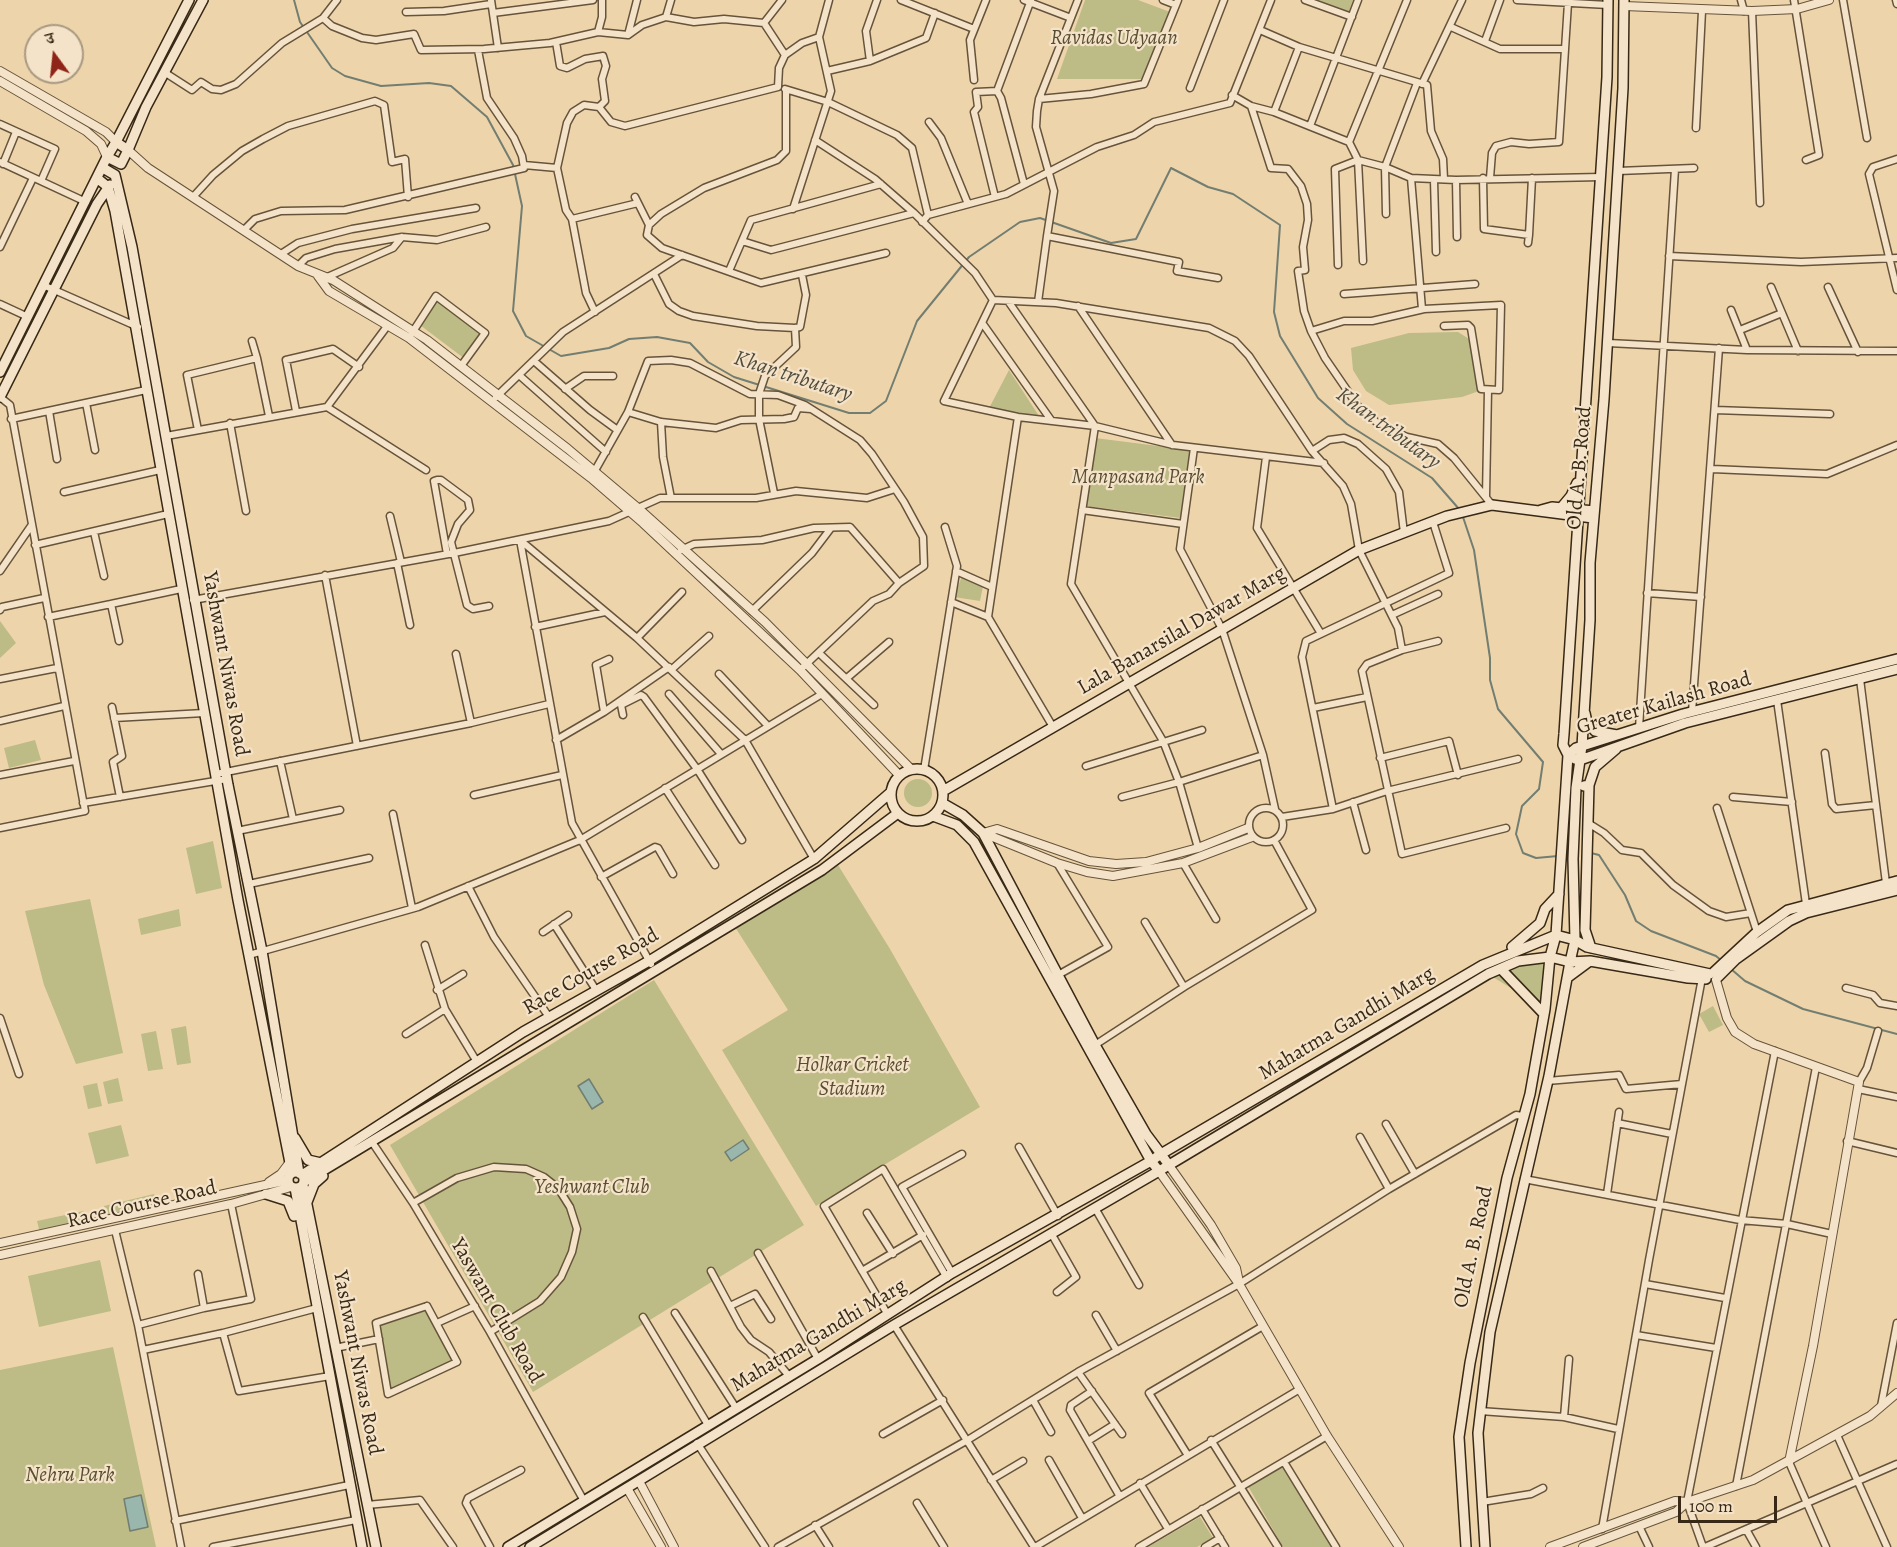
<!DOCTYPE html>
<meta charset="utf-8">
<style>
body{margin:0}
#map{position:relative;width:1897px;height:1547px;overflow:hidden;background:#eed4ab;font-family:Alegreya,"Noto Serif Devanagari",serif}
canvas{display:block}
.north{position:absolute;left:24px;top:24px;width:60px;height:60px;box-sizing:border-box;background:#f4e3c8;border:2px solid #a89981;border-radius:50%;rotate:345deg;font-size:16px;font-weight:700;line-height:24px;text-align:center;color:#372916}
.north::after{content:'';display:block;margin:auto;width:21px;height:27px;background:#8f2418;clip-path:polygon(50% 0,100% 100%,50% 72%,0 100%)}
.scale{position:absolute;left:1678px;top:1496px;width:99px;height:27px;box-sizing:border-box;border:3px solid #372916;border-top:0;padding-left:8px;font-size:18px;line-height:21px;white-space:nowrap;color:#372916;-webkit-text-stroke:4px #f4e3c8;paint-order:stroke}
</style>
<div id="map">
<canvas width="1897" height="1547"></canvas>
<div class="north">उ</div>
<div class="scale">100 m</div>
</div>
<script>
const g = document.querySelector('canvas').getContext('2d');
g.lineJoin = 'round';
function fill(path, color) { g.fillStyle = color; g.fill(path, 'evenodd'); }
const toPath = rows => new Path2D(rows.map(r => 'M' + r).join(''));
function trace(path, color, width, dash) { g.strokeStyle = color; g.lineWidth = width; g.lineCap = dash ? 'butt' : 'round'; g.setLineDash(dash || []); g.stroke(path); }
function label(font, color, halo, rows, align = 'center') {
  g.font = font + ' Alegreya,serif'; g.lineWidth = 4.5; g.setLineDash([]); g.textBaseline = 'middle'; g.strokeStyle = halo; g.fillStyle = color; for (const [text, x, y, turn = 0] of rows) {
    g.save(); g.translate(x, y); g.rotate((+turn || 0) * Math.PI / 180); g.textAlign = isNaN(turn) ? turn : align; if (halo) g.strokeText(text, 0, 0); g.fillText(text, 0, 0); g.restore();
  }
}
fill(toPath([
 [1085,0,1138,0,1170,12,1142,79,1057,79],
 [1304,0,1353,0,1347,17],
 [435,298,486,331,465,359,420,325],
 [1458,332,1474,342,1479,391,1462,397,1389,405,1366,391,1353,370,1351,348,1409,333],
 [1009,370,1039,416,1041,422,986,414],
 [1095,438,1190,450,1181,518,1086,506],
 [962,576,984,581,980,601,954,597],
 [0,621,16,643,0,658],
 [35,740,41,760,9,768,4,748],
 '904 793a14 14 0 1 1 28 0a14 14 0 1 1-28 0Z',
 [213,841,222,888,196,894,186,848],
 [838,865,890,949,980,1107,816,1206,722,1050,788,1010,735,927],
 [90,899,123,1053,76,1064,44,985,25,911],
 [179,909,181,926,141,935,138,919],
 [1550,957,1545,1009,1488,974,1518,961],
 [654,980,804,1225,533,1392,390,1145],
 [1713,1006,1723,1025,1709,1032,1699,1014],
 [186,1026,191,1063,177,1065,171,1029],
 [156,1031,163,1069,148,1071,141,1034],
 [118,1078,123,1101,108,1104,103,1082],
 [97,1083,102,1106,88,1109,83,1086],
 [121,1125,129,1156,96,1164,88,1133],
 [154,1194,158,1211,107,1222,104,1206],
 [84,1211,87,1227,41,1237,37,1221],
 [100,1260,111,1311,39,1327,28,1276],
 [427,1306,457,1362,388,1394,376,1323],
 [113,1347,156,1547,0,1547,0,1370],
 [1282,1465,1334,1547,1283,1547,1248,1486],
 [1200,1517,1213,1538,1197,1547,1148,1547]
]), '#bdbb86');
const water = toPath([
 [589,1079,603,1102,592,1109,578,1086,589,1079],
 [743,1140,749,1149,731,1161,725,1152,743,1140],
 [141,1495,148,1527,130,1531,124,1499,141,1495]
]);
fill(water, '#9ab7ae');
trace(water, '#727e71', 1.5);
trace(toPath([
 [294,0,300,22,332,68,345,76,381,86,429,83,451,86,487,117,513,165,522,206,513,311,526,336,561,356,609,348,629,339,657,337,690,343,708,362,734,377,849,413,870,413,886,401,917,321,969,257,1020,222,1040,218,1111,243,1136,239,1171,168,1208,187,1233,194,1280,225,1274,312,1280,336,1318,398,1347,424,1432,478,1459,509],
 [1462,514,1474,550,1490,658,1490,680,1498,709,1543,762,1539,789,1522,806,1516,834,1523,853,1536,858,1558,856],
 [1591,853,1599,855,1625,895,1636,921,1651,931,1716,956,1722,961],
 [1731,969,1745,981,1803,1009,1897,1034]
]), '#727e71', 2);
const minor = toPath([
 [491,0,498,48],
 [901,0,974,29],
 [1024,0,1071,18],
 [1163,0,1176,5],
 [1305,0,1352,17],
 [1517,0,1608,5],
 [1741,0,1744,11],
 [1794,0,1819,155,1806,160],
 [1843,0,1867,138],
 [1896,0,1897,4],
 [1752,11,1760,203],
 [406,12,444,11,491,4],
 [493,13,593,0],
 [666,17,671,0],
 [323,18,332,26,362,38,376,40,414,34,421,50,484,49,550,43,598,32,628,35,642,25,666,17,694,22,724,19,764,23],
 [764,23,785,55],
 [764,23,782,0],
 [1451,27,1500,49,1565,49],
 [1260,30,1299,47,1427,85,1431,131,1443,159,1444,179],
 [598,32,602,17,602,0],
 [628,35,637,0],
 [1485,41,1500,0],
 [556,42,560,66,567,68,585,59,603,56,606,66,602,79,605,101,599,107,584,105,573,112,567,123,557,168,566,210,572,219,586,293,595,312],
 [870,61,866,31,877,0],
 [827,71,870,61,926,38,935,13],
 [164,72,192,90,201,82,212,89,221,90,236,84,282,43,323,18,337,0],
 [974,80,970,40,986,0],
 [1422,84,1462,0],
 [1190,88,1224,0],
 [785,89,828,102,897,135,912,148,928,215,922,222],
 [786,90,786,151,777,160,704,188,661,214,649,225,647,235,662,248,761,283,886,253],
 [997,91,1001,98,1024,184],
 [997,91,1031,0],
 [1232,95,1251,106,1274,112,1349,142,1358,160,1385,167,1411,178,1456,180,1601,177],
 [1039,99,1091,94,1144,84,1178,0],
 [1251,106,1271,168,1288,169,1301,186,1307,204,1308,220,1303,247,1305,270,1298,271,1304,311,1311,331,1325,358,1360,409,1379,424,1407,437,1438,444,1454,458,1492,505],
 [599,107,611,122,625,126,778,87,779,68,785,55,802,43,819,37],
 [1274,112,1299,47],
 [929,122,941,138,968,204],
 [0,124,55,149,41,181],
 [1310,126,1358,0],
 [1696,128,1702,11],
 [815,140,875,179,914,213,975,273,993,300],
 [1349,142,1407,0],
 [1897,159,1873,167,1869,174,1897,290],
 [0,162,86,202],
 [3,164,16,132],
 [524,165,557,168],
 [1618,171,1694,168],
 [1411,178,1422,309],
 [1483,178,1484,229,1529,235,1528,243],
 [1490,178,1492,153,1496,146,1511,142,1529,144,1559,142,1568,3],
 [1434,180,1436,252],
 [1456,180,1457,237],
 [193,197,213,175,242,151,263,139,288,126,375,101,384,105,392,162,405,159,408,197],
 [635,197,649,225],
 [995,197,974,112,978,107,976,92,997,91],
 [793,209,831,91,819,37,829,0],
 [1386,214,1385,167,1417,83],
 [928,215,1006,194,1097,147,1134,135,1154,122,1230,103,1271,0],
 [572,219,638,203],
 [244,230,255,219,281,211,345,210,524,168,522,156,514,138,487,98,478,50],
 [1529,235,1532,178],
 [1047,236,1054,191,1036,127,1037,111,1039,99,1078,0],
 [742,241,771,250,914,213],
 [0,247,33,178],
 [281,254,298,243,352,229,476,208],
 [1669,256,1801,262,1897,258],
 [1338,265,1335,169,1358,160,1363,261],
 [298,266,306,258,335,249,402,237,437,240,486,227],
 [729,271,751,220,881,184],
 [654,274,669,304,679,311,693,316,757,326,795,328],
 [325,278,393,248,402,237],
 [43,285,138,327],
 [1771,287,1798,351],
 [1828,287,1858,352],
 [1344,294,1475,284],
 [993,300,1056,303,1209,328,1235,341,1249,356,1312,451,1343,486,1351,504,1359,550,1398,628,1402,650],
 [993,300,944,401,1018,417,1095,426,1173,445,1324,463],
 [1008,301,1095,426,1071,584,1163,741,1179,782,1198,848],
 [1038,302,1047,236,1179,262,1177,271,1218,278],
 [0,304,28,317],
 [1078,306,1172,445],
 [1731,310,1747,350],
 [983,324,1051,420],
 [1740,330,1782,313],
 [1311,331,1344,321,1372,321,1424,309,1501,305,1499,390,1481,389,1471,328,1468,325,1444,326],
 [412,333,436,296,485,333,461,366],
 [252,341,257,358],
 [1608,343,1747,350,1897,351],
 [534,361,590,410,616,429],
 [519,375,606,452],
 [565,389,584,376,613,376],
 [0,397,10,405,85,811,0,828],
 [496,397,563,332,682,255],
 [86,403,95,450],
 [327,407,426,470],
 [1715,410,1830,414],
 [49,411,57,459],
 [296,411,286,360,333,349,359,367],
 [628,412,661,422,716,428,741,420,784,419,794,417,798,408,811,409],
 [1018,417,988,617,1053,727],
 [11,419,146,390],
 [661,422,663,457,671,498],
 [230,423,246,511],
 [198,430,187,375,257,358,269,416],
 [166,436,327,407,388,325],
 [1194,448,1180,549,1222,629,1263,755,1275,809],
 [1312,451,1329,440,1344,438,1358,444,1386,469,1399,492,1404,533],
 [1266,457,1257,528,1320,632],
 [1712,469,1827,474,1897,445],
 [593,474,628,412,648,361,671,360,690,363,750,394,778,395,805,405,860,440,872,454,904,502,923,537,924,566,899,583,889,594,873,601,800,670],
 [64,492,160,470],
 [774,493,759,419,759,394,765,376,796,347,795,328,800,327,806,295,802,275],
 [1486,496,1488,390],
 [1082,510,1183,524],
 [390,516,401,562],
 [94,532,104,576],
 [520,540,572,823,651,964],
 [520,540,637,638],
 [35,545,168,514],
 [681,550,694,544,762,540,814,528,850,527,899,583],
 [447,554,434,481,437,480,441,480,468,500,470,510,458,524,451,542,467,605,473,609,489,606],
 [397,563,410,625],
 [0,571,31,526],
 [956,571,992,587],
 [325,575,357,746],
 [682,592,637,638,745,740,814,859],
 [1647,593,1701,597],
 [193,600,454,553,609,521,660,498,756,498,796,491,867,498,895,489],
 [951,602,988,617],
 [0,610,2,607,44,598],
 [752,611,812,553,831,528],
 [1392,615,1438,594],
 [48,617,111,604],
 [535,627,605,612],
 [119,641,111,604,181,589],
 [1438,641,1402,650,1367,664,1362,671,1402,854,1506,828],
 [819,653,874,705],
 [456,654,471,723],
 [671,670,709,636],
 [719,674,768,726],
 [847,678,889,642],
 [0,679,57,668],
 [1860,679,1886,883],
 [669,694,721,754],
 [1777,700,1806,904],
 [112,707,122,756,113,762,120,797],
 [1313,708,1367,697],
 [604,712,596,665,609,659],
 [1692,712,1719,348],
 [623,715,621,705,641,695,644,697,697,769,742,840],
 [114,718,204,713],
 [0,721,64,706],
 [1639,728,1675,169],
 [556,740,604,712,669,667],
 [1825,753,1832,804,1836,809,1876,805],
 [1380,758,1449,741,1458,775],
 [280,761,293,819],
 [1086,766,1202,730],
 [924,770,957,566,945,527],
 [216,774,471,723,549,704],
 [0,775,74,761],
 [665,788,715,865],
 [474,795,562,775],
 [1122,797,1179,782,1263,755],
 [1733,797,1792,802],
 [1353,802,1366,850],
 [83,803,227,779],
 '1249 825a17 17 0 1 1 34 0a17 17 0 1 1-34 0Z',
 [1717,808,1757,932],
 [1333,809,1302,657,1306,641,1449,573,1433,522],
 [393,814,412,908],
 [1282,817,1333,809,1387,791,1518,759],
 [1588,823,1604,833,1622,850,1641,853,1673,885,1709,911,1726,917,1751,913],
 [237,831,340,810],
 [1057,863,1108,947,1058,975],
 [1183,863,1216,919],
 [601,877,655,847,658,848,673,874],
 [249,884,369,858],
 [468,886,494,937,549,1017],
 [1145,922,1184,987],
 [554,924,596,990],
 [543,932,568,915],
 [425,945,445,1009],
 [249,955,418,907,580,840,822,694],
 [1846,988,1873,995,1880,1003,1897,1006],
 [437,990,463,974],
 [0,1018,19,1074],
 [406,1034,445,1009,477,1062],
 [1095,1045,1184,987,1312,910,1274,840],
 [1547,1081,1619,1075,1626,1089,1682,1084],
 [1859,1082,1867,1068,1878,1031],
 [1858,1089,1897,1097],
 [1617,1123,1672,1134],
 [1386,1124,1415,1174],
 [1360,1137,1389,1189],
 [1847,1141,1897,1153],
 [372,1142,413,1203,490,1332,584,1501],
 [1019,1147,1058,1216],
 [1524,1179,1740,1220,1787,1224,1832,1234],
 [1607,1194,1619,1112],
 [413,1203,457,1178,494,1167,526,1169,544,1177,558,1188,570,1207,577,1229,572,1252,561,1277,540,1301,490,1332],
 [1095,1208,1139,1285],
 [867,1213,893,1254],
 [115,1230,138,1325,181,1547],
 [1051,1233,1076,1277,1057,1292],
 [758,1253,818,1359],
 [711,1271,741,1327,751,1340,769,1352,789,1376],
 [862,1271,923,1235],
 [952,1273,902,1187,962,1154],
 [198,1274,204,1308],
 [1645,1284,1725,1298],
 [427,1306,457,1362,388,1394,376,1323,427,1306],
 [730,1306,755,1294,771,1319],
 [675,1313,736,1408],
 [888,1315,824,1206,883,1169,947,1278],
 [1096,1315,1117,1351],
 [643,1317,708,1425],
 [437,1323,475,1306],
 [138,1325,204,1308,251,1299,231,1204],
 [894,1325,1034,1547],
 [223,1333,239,1391,330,1376],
 [1636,1335,1716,1348],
 [335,1348,379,1339],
 [143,1350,223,1333,317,1308],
 [1078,1372,1122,1434],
 [1092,1391,1071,1405,1070,1410,1119,1495],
 [1033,1400,1051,1432],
 [1881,1406,1897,1323],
 [1480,1411,1564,1417,1618,1429],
 [1564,1417,1569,1359],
 [883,1434,943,1400],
 [1837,1435,1887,1547],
 [1211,1440,1278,1547],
 [1088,1441,1115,1424],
 [697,1443,765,1547],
 [1187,1454,1149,1393,1263,1326],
 [1049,1460,1082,1518],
 [1284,1462,1336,1547],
 [1789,1462,1826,1547],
 [991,1480,1023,1461],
 [1140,1483,1168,1529],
 [1736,1486,1816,1067],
 [1482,1502,1531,1494,1543,1488],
 [917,1503,944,1547],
 [367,1505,420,1500,453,1547],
 [1202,1509,1225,1547],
 [175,1521,349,1485],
 [815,1525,829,1547],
 [1639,1526,1649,1547],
 [1602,1529,1649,1260,1702,978],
 [1747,1531,1756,1547],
 [213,1547,356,1520],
 [490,1547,466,1503,468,1498,521,1470],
 [778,1547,966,1441,1078,1372,1239,1284,1389,1189,1516,1115,1523,1116],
 [1035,1547,1300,1389],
 [1139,1547,1327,1436],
 [1205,1547,1220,1538],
 [1703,1547,1687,1502,1775,1051],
 [1705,1547,1897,1464]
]);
const tertiary = toPath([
 [1624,6,1752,11,1797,9,1829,0],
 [0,71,106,132,116,142],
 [0,81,86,131,101,144,107,157],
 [128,150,148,168,298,266,333,280,427,340,568,449,638,508,765,622,911,769],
 [318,276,329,291,409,338,591,478,643,523,800,670,899,775],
 [983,833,1057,863,1087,872,1113,876,1183,863,1252,837],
 [983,833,997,829,1089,861,1116,864,1146,862,1198,848,1248,828],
 [1716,980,1727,1018,1735,1032,1754,1044,1859,1082,1813,1346,1789,1462],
 [1168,1164,1211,1225,1236,1268,1239,1282],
 [1159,1171,1239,1284,1327,1436,1399,1547],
 [269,1182,281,1174,290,1162],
 [0,1243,288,1180],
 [0,1255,231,1204,291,1187],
 [639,1481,674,1547],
 [627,1488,661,1547],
 [1550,1547,1675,1501,1687,1502,1753,1480,1870,1416,1897,1393],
 [1583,1547,1676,1512,1687,1502]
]);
const secondary = toPath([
 [1624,0,1623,88,1604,399,1590,563,1590,620,1582,746,1576,788,1573,859,1575,940,1570,962,1550,957,1556,935,1575,940,1587,947,1710,974],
 [116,142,189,0],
 [128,150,146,107,203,0],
 [103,168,115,175,132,247,228,785,262,951,299,1173],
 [98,179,108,187,115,211,238,900,292,1173],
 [0,372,107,157,116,142,128,150,121,164,107,157],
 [0,397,97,204,110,185],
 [1561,508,1571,496,1577,483],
 [1541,510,1552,507,1594,511],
 [1585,713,1587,722,1595,731,1617,735],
 [1568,755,1576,748,1683,714,1897,659],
 [1575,759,1580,760,1685,723,1897,669],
 '891 795a26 26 0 1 1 52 0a26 26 0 1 1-52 0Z',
 [1589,785,1585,930,1591,948],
 [1584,786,1589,785,1595,767,1616,749],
 [943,791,1359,550,1447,516,1492,505,1593,518],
 [942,803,963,815,983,833,1095,1045,1146,1134,1161,1154,1483,965,1556,935,1568,755,1563,745,1564,734,1607,77,1608,0],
 [1512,947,1540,923,1545,909,1559,894],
 [1501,969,1544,1014],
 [1714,972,1757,932,1788,910,1897,881],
 [1718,977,1736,959,1789,921,1806,913,1897,890],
 [1567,978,1590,961],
 [295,1138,308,1160,321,1163],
 [1168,1164,1161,1154,1151,1161,1159,1171,1488,974,1518,961,1550,957,1545,1009,1530,1094,1507,1178,1470,1363,1459,1437,1466,1547],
 '288 1180a8 8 0 1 1 16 0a8 8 0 1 1-16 0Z',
 [302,1175,523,1032,649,961,814,859,890,793],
 [304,1182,822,870,898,813],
 [303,1185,376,1547],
 [295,1188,362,1547],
 [266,1194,288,1201,294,1216],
 [307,1202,314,1184,323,1176],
 [508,1547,818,1359,952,1273,1151,1161,974,842,957,825,933,816],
 [530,1547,894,1325,1159,1171],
 [1485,1547,1478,1433,1490,1332,1549,1076,1570,962,1590,961,1688,978,1706,979]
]);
trace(minor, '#65543b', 9);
trace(tertiary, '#65543b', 10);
trace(secondary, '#372916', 12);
trace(minor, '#f4e3c8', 6);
trace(tertiary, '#f4e3c8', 8);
trace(secondary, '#f4e3c8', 9);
label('italic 21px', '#584e32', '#f4e3c8', [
 ["Ravidas Udyaan",1114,39],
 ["Manpasand Park",1138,478],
 ["Holkar Cricket",852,1066],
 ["Stadium",852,1090],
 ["Yeshwant Club",592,1188],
 ["Nehru Park",70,1476]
]);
label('21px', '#372916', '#f4e3c8', [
 ["Old A. B. Road",1580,468,-85],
 ["Lala Banarsilal Dawar Marg",1182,631,-30],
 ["Yashwant Niwas Road",225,664,80],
 ["Greater Kailash Road",1664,704,-16],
 ["Race Course Road",591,972,-30],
 ["Mahatma Gandhi Marg",1347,1024,-31],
 ["Race Course Road",142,1205,-13],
 ["Old A. B. Road",1474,1247,-78],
 ["Yaswant Club Road",496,1311,60],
 ["Mahatma Gandhi Marg",819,1336,-31],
 ["Yashwant Niwas Road",357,1363,79]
]);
label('italic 22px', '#504c3c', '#f4e3c8', [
 ["Khan tributary",793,377,18],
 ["Khan tributary",1388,429,36]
]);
</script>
